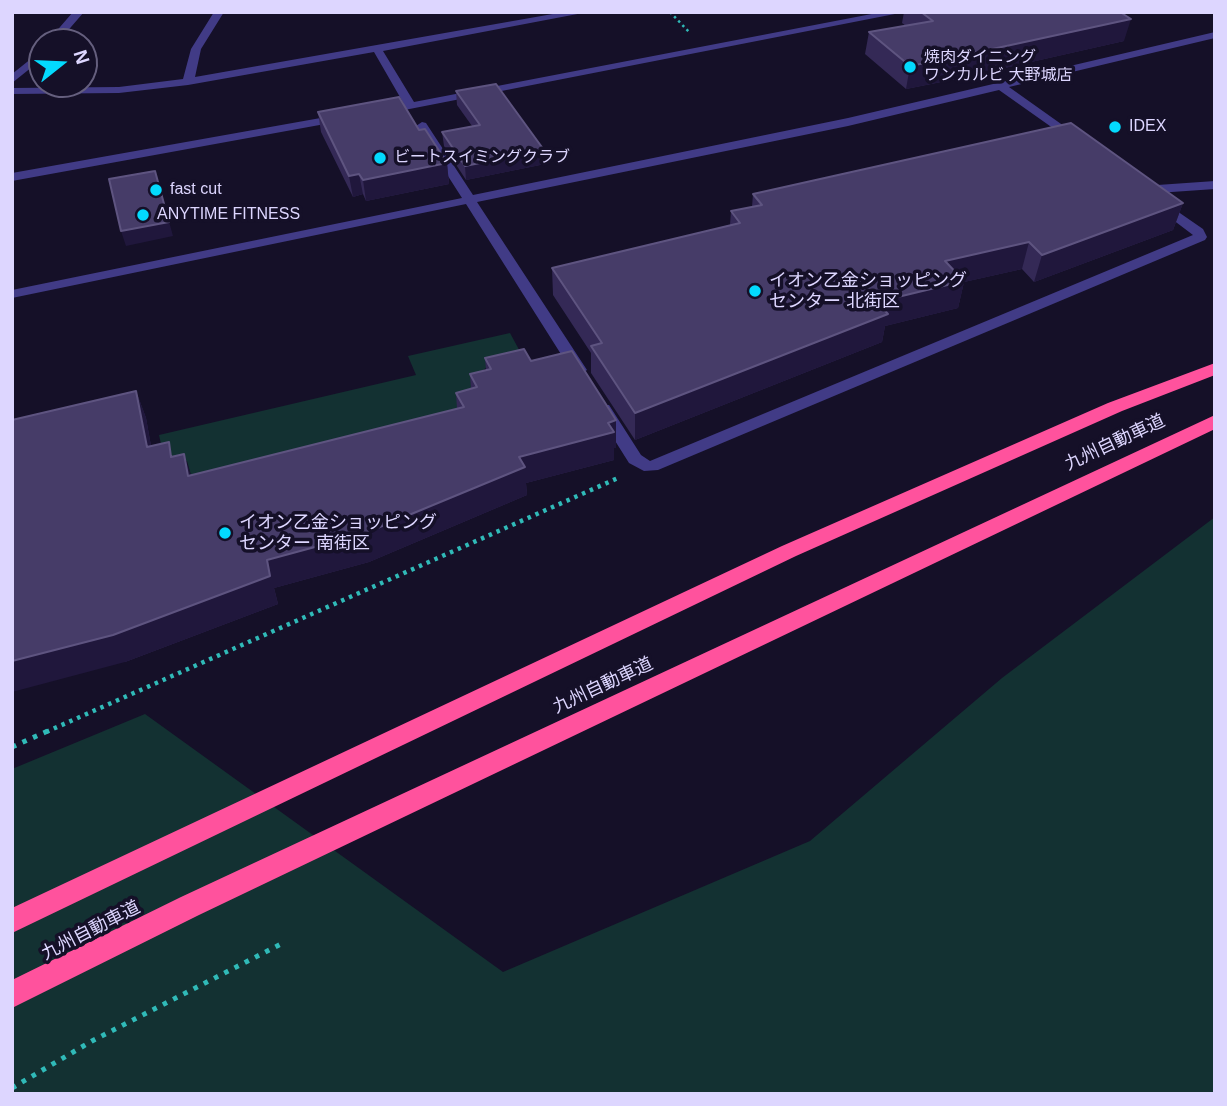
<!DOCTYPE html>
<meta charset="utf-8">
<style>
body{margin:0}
#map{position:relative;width:1227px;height:1106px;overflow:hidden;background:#151028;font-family:Arial,sans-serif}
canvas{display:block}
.frame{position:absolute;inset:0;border:14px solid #ddd6ff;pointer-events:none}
.north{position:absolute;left:28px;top:28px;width:70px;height:70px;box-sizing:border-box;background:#151028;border:2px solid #655f7e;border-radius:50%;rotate:72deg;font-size:19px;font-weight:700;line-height:28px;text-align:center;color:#ddd6ff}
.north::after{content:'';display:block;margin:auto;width:24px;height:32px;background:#03dafe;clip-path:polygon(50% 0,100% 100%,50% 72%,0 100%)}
</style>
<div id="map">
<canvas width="1227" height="1106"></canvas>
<div class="frame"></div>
<div class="north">N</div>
</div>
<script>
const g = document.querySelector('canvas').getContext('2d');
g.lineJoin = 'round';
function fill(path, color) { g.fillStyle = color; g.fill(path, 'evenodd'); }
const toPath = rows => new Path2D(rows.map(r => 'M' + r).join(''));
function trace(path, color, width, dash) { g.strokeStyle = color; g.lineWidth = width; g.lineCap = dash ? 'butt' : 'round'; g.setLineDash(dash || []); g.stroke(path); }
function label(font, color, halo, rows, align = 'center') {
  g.font = font + ' Arial,"Noto Sans JP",sans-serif'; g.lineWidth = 7; g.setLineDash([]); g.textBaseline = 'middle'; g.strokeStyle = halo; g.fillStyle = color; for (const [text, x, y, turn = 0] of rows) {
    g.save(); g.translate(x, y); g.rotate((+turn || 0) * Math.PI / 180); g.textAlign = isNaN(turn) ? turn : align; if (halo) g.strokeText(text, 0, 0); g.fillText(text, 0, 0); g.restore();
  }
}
fill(toPath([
 [510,333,523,357,491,364,478,374,471,412,191,475,187,461,166,466,159,435,416,375,408,356],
 [1215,517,1215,1094,12,1094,12,769,145,714,503,972,810,841,1002,678]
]), '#133132');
trace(toPath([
 [670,12,689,32]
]), '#30bab8', 2.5, [2.5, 3.5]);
trace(toPath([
 [46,732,618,478]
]), '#30bab8', 4.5, [3.5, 5]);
trace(toPath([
 [12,747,50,730],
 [12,1088,92,1041,283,943]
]), '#30bab8', 5, [4.5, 7]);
fill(toPath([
 [73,12,84,12,58,42,47,42,73,12],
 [214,12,224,12,201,49,195,77,564,12,588,12,383,51,414,102,882,12,905,12,384,114,378,111,380,109,404,104,374,52,188,85,119,93,12,94,12,88,119,87,183,79,191,49,214,12],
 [1215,32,1215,38,1009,87,1078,136,1080,139,1074,143,999,90,848,126,477,202,587,370,579,375,571,370,466,204,12,298,12,290,462,198,416,126,422,122,426,123,473,195,848,118,1215,32],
 [42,50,42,59,12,83,12,74,42,50],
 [343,114,347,116,347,120,12,181,12,173,343,114],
 [1215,181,1215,189,1143,194,1137,190,1143,186,1215,181],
 [1161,200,1203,229,1207,237,1205,240,658,470,644,471,629,463,595,409,597,405,609,405,641,455,650,461,1193,235,1156,207,1155,204,1161,200]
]), '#413b86');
fill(toPath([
 [1215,363,1215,375,1122,411,796,556,12,933,12,908,782,546,1108,403,1215,363],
 [1215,415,1215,429,199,915,12,1008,12,980,181,897,1215,415]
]), '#ff529d');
fill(toPath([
 [904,12,1120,12,1124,41,956,79,906,89,865,54,869,32,906,26,902,23],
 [456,91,544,150,545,164,466,180,444,146,442,132,472,126,457,105],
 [318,112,419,130,447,163,449,184,366,201,363,194,353,197,321,132],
 [753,194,1183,203,1173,230,1034,282,1022,269,964,282,958,308,885,326,882,342,635,440,591,373,591,353,553,295,552,268,730,225,731,211,752,207],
 [485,358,531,361,616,448,614,448,614,460,526,483,527,495,369,562,274,588,278,604,125,662,136,391,146,418,151,446,174,457,191,475,457,409,456,393,471,389,470,374,486,370]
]), '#342956');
fill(toPath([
 [1131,19,1124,41,956,79,906,89,910,66],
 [544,150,545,164,466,180,465,166],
 [447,163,449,184,366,201,363,180],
 [155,171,173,236,126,246,121,231],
 [359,174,363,194,353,197,349,176],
 [1183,203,1173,230,1034,282,1042,255],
 [1029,242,1022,269,964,282,958,308,885,326,882,342,635,440,635,413,877,302,945,261],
 [136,391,146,418,156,475,147,447],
 [616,420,616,448,614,448,614,460,526,483,527,495,369,562,274,588,278,604,125,662,12,692,12,661,519,457],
 [184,454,193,482,188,476]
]), '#20173c');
const building = toPath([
 [921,12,1120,12,1131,19,960,56,910,66,869,32,933,21,921,12],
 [496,84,544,150,465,166,442,132,480,125,456,91,496,84],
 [399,97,419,130,425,129,447,163,363,180,359,174,349,176,318,112,399,97],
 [1071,123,1183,203,1042,255,1029,242,945,261,964,281,877,302,888,314,635,413,591,346,602,343,552,268,740,223,731,211,762,205,753,194,1071,123],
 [155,171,169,222,121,231,109,179,155,171],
 [524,349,531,361,572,351,616,420,608,423,614,432,519,457,525,467,363,534,267,560,270,576,113,635,12,661,12,420,136,391,147,447,169,442,171,457,184,454,188,476,464,407,456,393,477,387,470,374,491,369,485,358,524,349]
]);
fill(building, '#463c68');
trace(building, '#5e5480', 2);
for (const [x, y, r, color] of [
 [910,67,7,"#03dafe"],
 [1115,127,7,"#03dafe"],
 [380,158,7,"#03dafe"],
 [156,190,7,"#03dafe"],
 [143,215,7,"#03dafe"],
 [755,291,7,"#03dafe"],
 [225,533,7,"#03dafe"]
]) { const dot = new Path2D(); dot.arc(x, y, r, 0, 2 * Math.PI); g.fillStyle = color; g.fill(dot); trace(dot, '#151028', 2.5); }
label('16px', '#ddd6ff', '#151028', [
 ["焼肉ダイニング",924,58],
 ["ワンカルビ 大野城店",924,76],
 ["IDEX",1129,127],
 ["ビートスイミングクラブ",394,158],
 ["fast cut",170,190],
 ["ANYTIME FITNESS",157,215]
], 'left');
label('18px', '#ddd6ff', '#151028', [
 ["イオン乙金ショッピング",769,281],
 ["センター 北街区",769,302],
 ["イオン乙金ショッピング",239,523],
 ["センター 南街区",239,544]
], 'left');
label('18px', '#ddd6ff', '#151028', [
 ["九州自動車道",1115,443,-25],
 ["九州自動車道",603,686,-25],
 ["九州自動車道",91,931,-27]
]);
</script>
